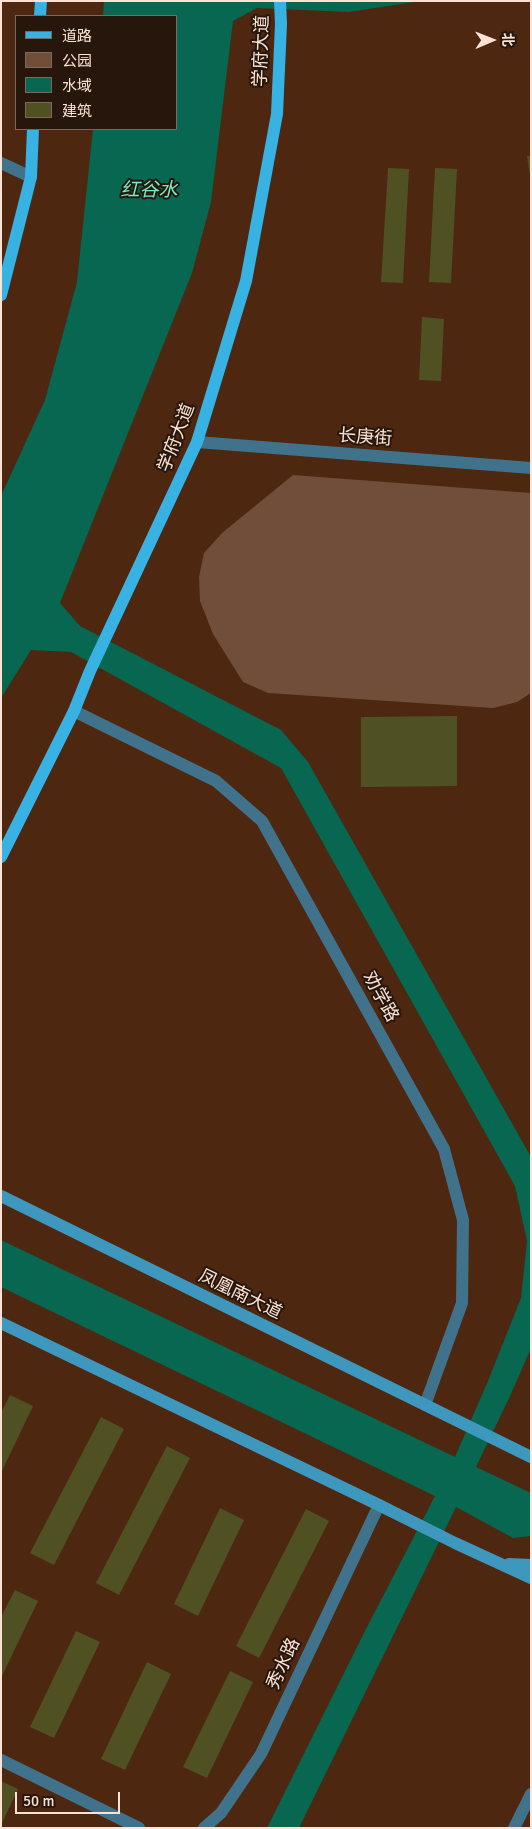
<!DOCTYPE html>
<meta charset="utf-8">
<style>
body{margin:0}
#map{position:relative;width:532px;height:1829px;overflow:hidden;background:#4d2710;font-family:Signika,"Noto Sans SC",sans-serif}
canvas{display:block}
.frame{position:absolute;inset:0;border:2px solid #fce3d5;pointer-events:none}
.legend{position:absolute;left:15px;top:15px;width:162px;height:115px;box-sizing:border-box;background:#27160c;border:1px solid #7c685c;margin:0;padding:6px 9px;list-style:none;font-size:15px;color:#fce3d5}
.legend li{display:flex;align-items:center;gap:10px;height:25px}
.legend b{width:25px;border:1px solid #7c685c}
.north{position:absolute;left:467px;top:15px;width:50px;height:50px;-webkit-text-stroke:4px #27160c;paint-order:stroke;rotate:89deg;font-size:14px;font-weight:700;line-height:20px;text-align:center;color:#fce3d5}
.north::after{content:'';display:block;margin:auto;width:18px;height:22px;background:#fce3d5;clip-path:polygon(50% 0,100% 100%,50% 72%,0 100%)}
.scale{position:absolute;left:15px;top:1792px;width:105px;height:22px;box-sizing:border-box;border:2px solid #fce3d5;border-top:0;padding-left:6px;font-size:15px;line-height:18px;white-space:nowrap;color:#fce3d5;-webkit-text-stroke:4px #27160c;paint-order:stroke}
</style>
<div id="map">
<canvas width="532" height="1829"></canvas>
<div class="frame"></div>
<ul class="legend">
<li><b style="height:6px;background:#37b2e3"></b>道路</li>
<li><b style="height:14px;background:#714e3a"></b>公园</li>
<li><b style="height:14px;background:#076750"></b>水域</li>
<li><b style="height:14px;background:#505123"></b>建筑</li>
</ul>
<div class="north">北</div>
<div class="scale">50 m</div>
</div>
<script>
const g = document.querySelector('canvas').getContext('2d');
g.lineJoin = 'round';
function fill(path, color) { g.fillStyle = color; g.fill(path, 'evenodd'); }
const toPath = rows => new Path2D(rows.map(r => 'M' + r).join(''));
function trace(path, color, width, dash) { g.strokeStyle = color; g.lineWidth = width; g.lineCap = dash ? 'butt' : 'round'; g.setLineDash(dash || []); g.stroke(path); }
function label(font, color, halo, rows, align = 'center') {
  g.font = font + ' Signika,"Noto Sans SC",sans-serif'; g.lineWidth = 4; g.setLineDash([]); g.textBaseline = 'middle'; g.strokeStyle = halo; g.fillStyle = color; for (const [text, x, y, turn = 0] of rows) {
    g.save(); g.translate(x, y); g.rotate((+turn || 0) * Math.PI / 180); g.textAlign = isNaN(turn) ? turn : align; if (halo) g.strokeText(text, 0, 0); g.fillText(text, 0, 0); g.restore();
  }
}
fill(toPath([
 [293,475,531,493,531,693,517,702,493,708,268,693,243,682,213,634,200,601,199,577,204,553,222,533]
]), '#714e3a');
fill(toPath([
 [104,1,420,1,349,12,257,8,233,21,211,202,192,273,60,603,80,626,281,730,308,762,531,1157,531,1348,511,1394,476,1467,531,1493,531,1536,513,1538,456,1507,299,1828,267,1828,366,1629,435,1496,1,1287,1,1240,455,1457,488,1381,521,1298,527,1241,515,1186,281,768,71,652,31,650,1,698,1,496,45,400,77,282,93,129,176,129,176,16,103,16]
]), '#076750');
fill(toPath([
 [527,156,531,156,531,176,530,176],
 [388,168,409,169,403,283,381,282],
 [435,168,457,169,451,283,429,282],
 [422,317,444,319,441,381,419,380],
 [457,716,457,786,361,787,361,717],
 [10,1395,33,1406,1,1473,1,1413],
 [101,1417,124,1429,54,1565,30,1553],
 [167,1446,190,1458,119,1595,96,1583],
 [220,1508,244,1520,198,1616,174,1604],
 [306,1509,329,1521,259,1658,236,1646],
 [15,1590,38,1601,1,1678,1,1617],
 [76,1631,100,1642,54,1738,30,1727],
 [147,1662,171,1674,125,1770,101,1759],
 [230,1671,253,1682,207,1778,183,1767],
 [1,1781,18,1789,1,1825]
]), '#505123');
trace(toPath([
 [74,711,216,781,262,821,444,1149,463,1220,462,1303,425,1405],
 [1,1760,139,1828],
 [204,1828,221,1813,261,1754,379,1505]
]), '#40738b', 12);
trace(toPath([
 [1,163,31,177],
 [197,442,531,468],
 [514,1828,531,1794]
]), '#40738b', 12);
trace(toPath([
 [1,1196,531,1457],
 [1,1323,379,1505,455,1543,531,1578],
 [509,1564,531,1565]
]), '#3e97bd', 12);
trace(toPath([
 [40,16,41,1],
 [1,295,31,177,33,129],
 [1,857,74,711,90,671,197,442,246,281,277,114,281,24,280,1]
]), '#37b2e3', 12);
label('18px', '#fce3d5', '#27160c', [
 ["学府大道",262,51,-88],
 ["学府大道",177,438,-69],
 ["长庚街",365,438,4],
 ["劝学路",380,997,61],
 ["凤凰南大道",240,1295,26],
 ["秀水路",284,1664,-65]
]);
label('italic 19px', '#78ebc6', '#27160c', [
 ["红谷水",149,191]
]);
</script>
